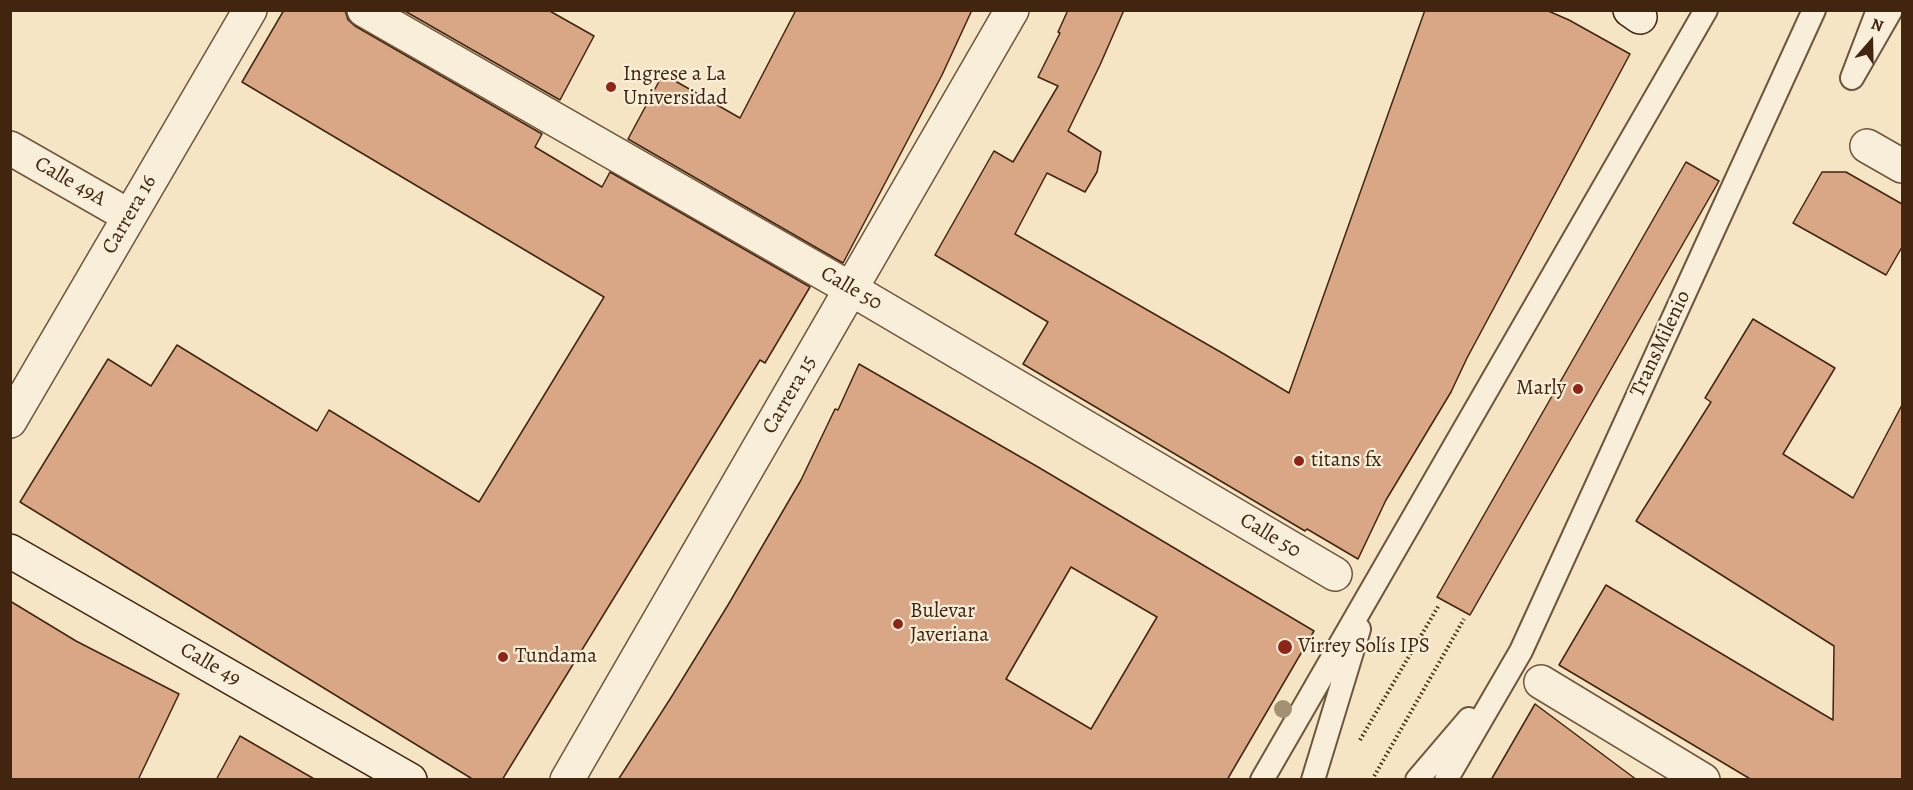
<!DOCTYPE html>
<meta charset="utf-8">
<style>
body{margin:0}
#map{position:relative;width:1913px;height:790px;overflow:hidden;background:#f5e5c5;font-family:Alegreya,serif}
canvas{display:block}
.frame{position:absolute;inset:0;border:12px solid #41250e;pointer-events:none}
.north{position:absolute;left:1841px;top:12px;width:60px;height:60px;-webkit-text-stroke:4px #f8eed9;paint-order:stroke;rotate:20deg;font-size:16px;font-weight:700;line-height:24px;text-align:center;color:#41250e}
.north::after{content:'';display:block;margin:auto;width:21px;height:27px;background:#41250e;clip-path:polygon(50% 0,100% 100%,50% 72%,0 100%)}
</style>
<div id="map">
<canvas width="1913" height="790"></canvas>
<div class="frame"></div>
<div class="north">N</div>
</div>
<script>
const g = document.querySelector('canvas').getContext('2d');
g.lineJoin = 'round';
function fill(path, color) { g.fillStyle = color; g.fill(path, 'evenodd'); }
const toPath = rows => new Path2D(rows.map(r => 'M' + r).join(''));
function trace(path, color, width, dash) { g.strokeStyle = color; g.lineWidth = width; g.lineCap = dash ? 'butt' : 'round'; g.setLineDash(dash || []); g.stroke(path); }
function label(font, color, halo, rows, align = 'center') {
  g.font = font + ' Alegreya,serif'; g.lineWidth = 4.5; g.setLineDash([]); g.textBaseline = 'middle'; g.strokeStyle = halo; g.fillStyle = color; for (const [text, x, y, turn = 0] of rows) {
    g.save(); g.translate(x, y); g.rotate((+turn || 0) * Math.PI / 180); g.textAlign = isNaN(turn) ? turn : align; if (halo) g.strokeText(text, 0, 0); g.fillText(text, 0, 0); g.restore();
  }
}
const building = toPath([
 [284,10,345,10,348,20,355,26,542,134,535,147,602,187,610,172,810,287,765,363,760,360,502,780,474,780,20,502,108,359,151,386,177,345,317,431,329,410,479,502,604,297,242,82,284,10],
 [403,10,548,10,594,36,560,100,403,10],
 [796,10,972,10,942,75,843,263,628,139,663,74,740,118,796,10],
 [1068,10,1124,10,1100,65,1068,131,1101,152,1097,172,1085,192,1047,173,1015,234,1224,354,1289,393,1425,10,1546,10,1569,20,1630,54,1467,358,1451,392,1386,500,1358,559,1307,529,1305,531,1023,364,1048,322,935,255,994,151,1013,162,1058,86,1038,77,1060,33,1058,32,1068,10],
 [1686,162,1719,181,1470,615,1437,597,1686,162],
 [1822,172,1846,172,1902,204,1902,247,1886,275,1793,223,1822,172],
 [1753,319,1835,368,1783,454,1853,498,1902,405,1902,780,1752,780,1559,665,1606,585,1833,720,1834,646,1636,521,1711,402,1705,398,1753,319],
 [859,364,1038,467,1314,631,1227,780,618,780,672,696,728,605,801,480,835,409,838,410,859,364],
 [1071,567,1157,617,1091,729,1006,679,1071,567],
 [10,601,76,641,179,694,138,780,10,780,10,601],
 [1535,704,1637,780,1491,780,1535,704],
 [240,736,316,780,216,780,240,736]
]);
fill(building, '#daa786');
trace(building, '#41250e', 1.5);
const lane = toPath([
 [1878,10,1852,78,1891,10],
 [1262,780,1706,10],
 [1313,780,1359,629],
 [1417,780,1469,719],
 [1446,780,1521,651,1814,10]
]);
const street = toPath([
 [364,10,851,289,1335,574],
 [1867,146,1902,166],
 [10,148,129,216],
 [10,421,250,10],
 [1541,682,1703,780],
 [567,780,1012,10]
]);
const secondary = toPath([
 [1630,10,1640,17],
 [10,551,410,780]
]);
trace(lane, '#6e553c', 26);
trace(street, '#6e553c', 36);
trace(secondary, '#41250e', 36);
trace(toPath([
 [1360,740,1439,605],
 [1372,780,1464,619]
]), '#41250e', 4, [1.5, 3]);
trace(lane, '#f8eed9', 22);
trace(street, '#f8eed9', 33);
trace(secondary, '#f8eed9', 33);
g.fillStyle = '#a49172';
for (const [x, y] of [
 [1283,709]
]) { g.beginPath(); g.arc(x, y, 9, 0, 2 * Math.PI); g.fill(); }
for (const [x, y, r, color] of [
 [611,87,6,"#8f2418"],
 [1578,389,6,"#8f2418"],
 [1299,461,6,"#8f2418"],
 [898,624,6,"#8f2418"],
 [1285,647,8,"#8f2418"],
 [503,657,6,"#8f2418"]
]) { const dot = new Path2D(); dot.arc(x, y, r, 0, 2 * Math.PI); g.fillStyle = color; g.fill(dot); trace(dot, '#f8eed9', 2); }
label('21px', '#41250e', '#f8eed9', [
 ["Ingrese a La",623,75],
 ["Universidad",623,99],
 ["Marly",1566,389,"right"],
 ["titans fx",1311,461],
 ["Bulevar",910,612],
 ["Javeriana",910,636],
 ["Virrey Solís IPS",1298,647],
 ["Tundama",515,657]
], 'left');
label('21px', '#41250e', '#f8eed9', [
 ["Calle 49A",70,182,30],
 ["Carrera 16",130,215,-60],
 ["Calle 50",851,289,30],
 ["TransMilenio",1661,344,-65],
 ["Carrera 15",790,395,-60],
 ["Calle 50",1270,536,31],
 ["Calle 49",210,665,30]
]);
</script>
